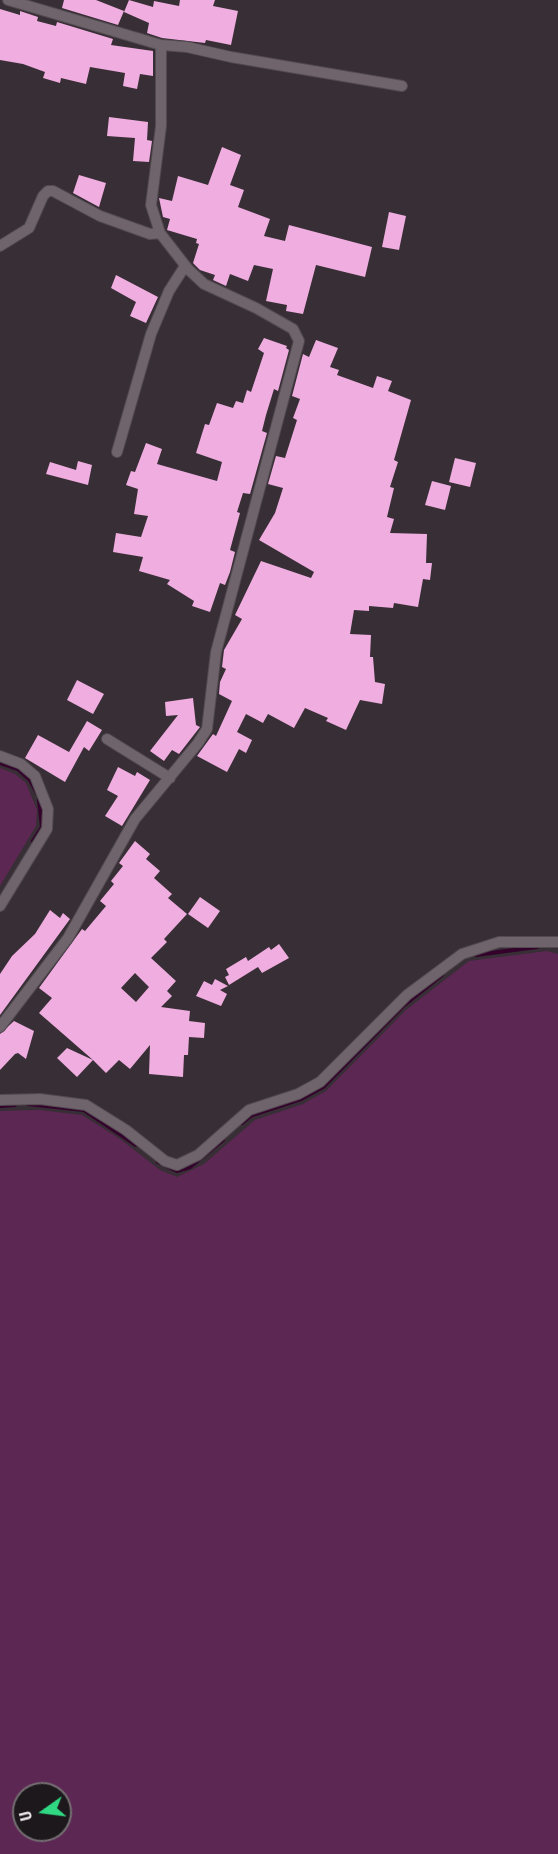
<!DOCTYPE html>
<style>
body{margin:0}
#map{position:relative;width:558px;height:1854px;overflow:hidden;background:#382e35;font-family:"Roboto Condensed",sans-serif}
canvas{display:block}
.north{position:absolute;left:12px;top:1782px;width:60px;height:60px;box-sizing:border-box;background:#1c181b;border:2px solid #736e71;border-radius:50%;rotate:256deg;font-size:16px;font-weight:700;line-height:24px;text-align:center;color:#f5eef3}
.north::after{content:'';display:block;margin:auto;width:21px;height:27px;background:#30d883;clip-path:polygon(50% 0,100% 100%,50% 72%,0 100%)}
</style>
<div id="map">
<canvas width="558" height="1854"></canvas>
<div class="north">U</div>
</div>
<script>
const g = document.querySelector('canvas').getContext('2d');
g.lineJoin = 'round';
function fill(path, color) { g.fillStyle = color; g.fill(path, 'evenodd'); }
const toPath = rows => new Path2D(rows.map(r => 'M' + r).join(''));
function trace(path, color, width, dash) { g.strokeStyle = color; g.lineWidth = width; g.lineCap = dash ? 'butt' : 'round'; g.setLineDash(dash || []); g.stroke(path); }
fill(toPath([
 [0,768,15,774,26,783,37,810,36,826,0,886],
 [547,951,558,954,558,1854,0,1854,0,1111,39,1110,82,1115,120,1139,160,1170,177,1177,204,1164,255,1120,303,1104,326,1091,406,1010,469,961],
 [24,1794,60,1794,60,1830,24,1830]
]), '#5d2753');
trace(toPath([
 [0,763,18,769,30,780,37,793],
 [33,841,42,827,39,800],
 [476,955,537,947],
 [28,1104,84,1110,136,1145],
 [0,1106,15,1105],
 [242,1123,252,1115,301,1099,323,1087,403,1006,442,975],
 [158,1162,177,1171,190,1167,223,1140]
]), '#34002c', 4);
fill(toPath([
 [64,0,96,0,124,11,118,25,62,8],
 [129,0,153,7,154,1,179,6,180,0,215,0,213,6,238,11,231,45,206,40,205,43,162,38,147,33,149,23,124,12],
 [0,9,20,15,20,11,38,17,37,21,56,26,57,22,113,39,111,45,153,51,153,76,140,74,137,89,123,86,125,73,90,67,86,84,61,78,60,83,43,78,45,72,23,64,0,60],
 [109,117,148,122,147,140,152,141,149,162,133,161,135,138,107,136],
 [222,147,241,155,230,185,244,190,238,207,270,219,264,236,285,241,289,225,372,247,365,277,316,265,303,314,286,311,287,305,266,301,273,269,254,265,248,281,230,274,226,286,213,280,215,275,200,270,193,263,199,244,196,243,197,239,167,230,170,219,163,217,159,198,172,201,178,176,208,185],
 [79,175,106,183,99,207,73,193],
 [389,212,406,216,399,250,382,247],
 [116,275,158,297,146,323,130,316,136,302,111,288],
 [264,338,287,346,286,348,289,350,278,391,274,389,266,415,262,431,267,433,250,494,243,493,237,512,240,513,230,550,235,552,230,572,225,585,220,583,210,612,192,606,194,601,167,584,170,580,139,571,143,557,113,552,116,533,141,537,148,516,134,514,138,489,126,485,131,471,135,472,146,443,162,449,157,464,217,481,222,462,196,453,205,424,209,425,217,403,233,408,236,401,243,403,247,390,251,392,264,353,258,349],
 [316,340,338,348,330,367,339,370,337,375,373,388,377,376,392,381,388,391,411,400,394,460,398,462,390,487,394,488,387,517,394,519,390,533,427,534,426,563,432,563,430,580,423,579,418,607,394,603,393,608,369,606,369,611,354,610,350,634,371,635,370,657,373,657,375,682,385,684,382,704,360,700,346,730,326,721,328,718,305,708,294,728,268,714,263,723,246,714,237,732,252,740,246,753,239,749,227,772,197,756,213,734,216,736,232,701,219,694,220,682,226,669,222,667,224,650,242,619,235,615,261,561,311,578,314,572,259,540,275,513,283,488,268,484,276,456,285,458,297,420,293,418,300,399,292,396,303,354,309,357],
 [455,458,476,463,470,487,449,482],
 [78,461,92,465,88,485,46,474,50,462,76,470],
 [432,481,451,486,445,510,425,505],
 [77,680,104,694,93,714,67,700],
 [193,698,196,725,200,727,179,754,172,750,164,761,150,751,178,715,166,716,165,702],
 [87,721,102,730,89,751,84,747,65,782,25,758,38,735,69,752],
 [118,767,135,776,137,772,150,780,122,826,105,816,118,796,107,790],
 [135,841,150,854,146,859,160,871,154,878,172,894,168,898,187,914,164,939,167,942,151,958,176,981,167,991,172,996,161,1007,190,1011,189,1021,205,1023,204,1038,189,1037,188,1055,184,1055,183,1077,149,1074,150,1045,130,1069,119,1060,106,1073,93,1060,77,1077,57,1058,67,1048,93,1060,39,1013,52,998,39,988,82,929,85,931,106,906,100,901,114,884,111,881,123,866,119,863],
 [135,973,149,987,136,1002,121,988],
 [200,897,220,911,208,928,188,914],
 [50,910,60,918,63,913,70,919,0,1015,0,974,12,956,35,934],
 [279,944,289,958,262,973,258,967,229,985,225,977,229,975,226,969,246,957,248,961,269,947,271,950],
 [215,979,228,986,220,990,227,994,221,1006,196,996,204,981,212,985],
 [14,1021,34,1031,26,1059,18,1053,15,1054,0,1070,0,1034]
]), '#efade0');
const street = toPath([
 [161,45,187,47,231,57,402,86],
 [0,246,29,228,43,196,48,191,53,191,100,216,150,234,160,233],
 [117,452,151,334,169,291,185,266],
 [107,739,170,778],
 [0,756,21,764,35,776,48,809,47,829,0,906],
 [0,1027,68,938,135,819,198,743,207,729,216,652,299,341,293,329,256,308,204,284,188,269,160,233,151,205,161,126,161,45,8,0],
 [0,1100,40,1099,86,1105,126,1130,165,1161,177,1165,198,1155,249,1110,298,1094,320,1082,407,995,462,954,499,942,558,942]
]);
trace(street, '#524a50', 12);
trace(street, '#6f636c', 10);
</script>
